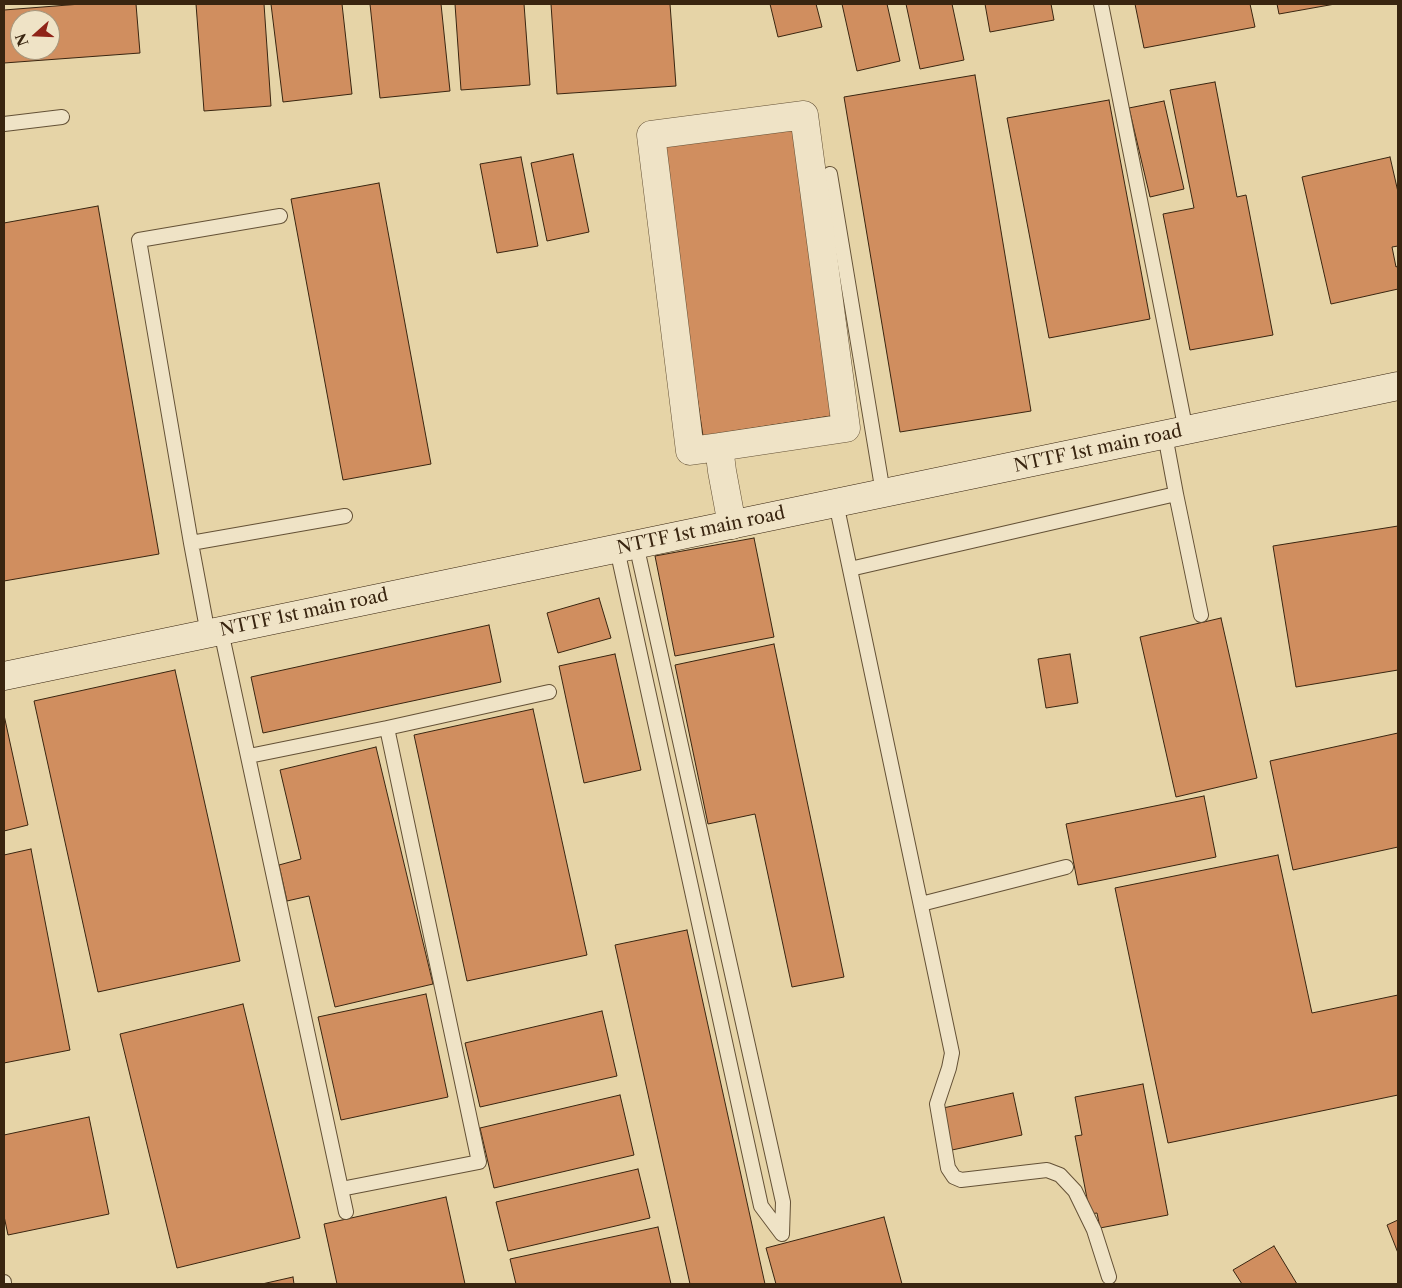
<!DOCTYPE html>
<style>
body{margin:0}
#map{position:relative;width:1402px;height:1288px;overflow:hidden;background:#e6d4a7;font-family:"Libre Caslon Text",serif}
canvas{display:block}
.frame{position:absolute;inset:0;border:5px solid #392510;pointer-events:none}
.north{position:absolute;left:10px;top:10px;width:50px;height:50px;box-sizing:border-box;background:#efe3c6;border:1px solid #a6977d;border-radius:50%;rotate:250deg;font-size:14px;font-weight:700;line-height:20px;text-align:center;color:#392510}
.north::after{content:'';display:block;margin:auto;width:18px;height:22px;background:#8f2418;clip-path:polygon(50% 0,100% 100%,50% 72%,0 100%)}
</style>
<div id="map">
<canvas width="1402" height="1288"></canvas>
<div class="frame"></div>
<div class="north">N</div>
</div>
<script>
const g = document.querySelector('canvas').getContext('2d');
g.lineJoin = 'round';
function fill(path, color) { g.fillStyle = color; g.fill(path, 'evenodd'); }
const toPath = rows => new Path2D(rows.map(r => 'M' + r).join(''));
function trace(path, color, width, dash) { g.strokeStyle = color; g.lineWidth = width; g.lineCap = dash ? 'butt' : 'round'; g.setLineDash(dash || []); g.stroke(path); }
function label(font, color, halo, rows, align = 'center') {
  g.font = font + ' "Libre Caslon Text",serif'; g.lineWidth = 5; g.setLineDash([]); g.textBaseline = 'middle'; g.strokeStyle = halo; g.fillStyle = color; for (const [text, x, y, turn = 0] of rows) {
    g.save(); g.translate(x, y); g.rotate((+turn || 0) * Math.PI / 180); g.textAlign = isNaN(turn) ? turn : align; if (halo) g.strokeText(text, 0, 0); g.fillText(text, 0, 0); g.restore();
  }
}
const building = toPath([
 [81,4,136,4,140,53,4,63,4,10,81,4],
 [20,20,50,20,50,50,20,50,20,20],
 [196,4,264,4,271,106,204,111,196,4],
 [271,4,342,4,352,94,283,102,271,4],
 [370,4,441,4,450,91,380,98,370,4],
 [455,4,524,4,530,85,461,90,455,4],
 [551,4,670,4,676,86,557,94,551,4],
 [770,4,816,4,822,27,778,37,770,4],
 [842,4,887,4,900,61,857,71,842,4],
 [906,4,952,4,964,60,920,69,906,4],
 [985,4,1051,4,1054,20,990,32,985,4],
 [1135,4,1250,4,1255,27,1144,48,1135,4],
 [1277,4,1335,4,1279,14,1277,4],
 [975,75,1031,411,900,432,844,97,975,75],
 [1215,82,1237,197,1246,195,1273,335,1190,350,1163,214,1194,208,1170,90,1215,82],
 [1109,100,1150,319,1049,338,1007,118,1109,100],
 [1164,101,1184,189,1150,197,1129,108,1164,101],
 [792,122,837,415,703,436,658,139,792,122],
 [573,154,589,232,547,241,531,163,573,154],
 [521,157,538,246,497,253,480,164,521,157],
 [1390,157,1398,192,1398,246,1392,247,1396,267,1398,266,1398,289,1331,304,1302,177,1390,157],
 [379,183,431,464,343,480,291,199,379,183],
 [98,206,159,554,4,581,4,223,98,206],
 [1398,526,1398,670,1296,687,1273,546,1398,526],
 [754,538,774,637,675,656,655,556,754,538],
 [599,598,611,638,558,653,547,613,599,598],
 [1221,618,1257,778,1176,797,1140,637,1221,618],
 [489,625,501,682,263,733,251,677,489,625],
 [774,644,844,977,792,987,755,814,708,824,675,665,774,644],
 [615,654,641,770,584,783,559,666,615,654],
 [1070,654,1078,703,1046,708,1038,659,1070,654],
 [175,670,240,961,98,992,34,701,175,670],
 [533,709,587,955,467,981,414,735,533,709],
 [4,715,28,825,4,831,4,715],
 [1398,733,1398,847,1293,870,1270,761,1398,733],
 [376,747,433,984,335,1007,309,896,287,901,279,865,301,859,280,770,376,747],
 [1204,796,1216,857,1078,885,1066,824,1204,796],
 [31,849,70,1050,4,1063,4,855,31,849],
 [1278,855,1312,1013,1398,995,1398,1095,1168,1143,1115,888,1278,855],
 [687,930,765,1284,690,1284,615,945,687,930],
 [426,994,448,1097,341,1120,318,1017,426,994],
 [243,1004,300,1238,177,1268,120,1034,243,1004],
 [602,1011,617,1076,480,1107,465,1043,602,1011],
 [1143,1084,1168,1215,1100,1228,1097,1213,1090,1214,1075,1136,1082,1135,1075,1097,1143,1084],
 [1013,1093,1022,1135,952,1150,943,1108,1013,1093],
 [620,1095,634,1155,494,1188,480,1128,620,1095],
 [89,1117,109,1214,8,1235,4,1216,4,1135,89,1117],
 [638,1169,650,1218,508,1251,496,1202,638,1169],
 [446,1197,465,1284,337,1284,324,1224,446,1197],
 [884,1217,902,1284,776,1284,766,1248,884,1217],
 [1398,1220,1398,1253,1387,1225,1398,1220],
 [658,1227,671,1284,516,1284,510,1259,658,1227],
 [1274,1246,1297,1284,1242,1284,1233,1270,1274,1246],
 [293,1277,294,1284,262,1284,293,1277]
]);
fill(building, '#d08e5f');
trace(building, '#392510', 1);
const lane = toPath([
 [1101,4,1186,431],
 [4,124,62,117],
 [830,174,883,493],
 [1176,494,1201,615],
 [836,503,952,1053,949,1068,937,1104,948,1168,954,1177,961,1180,1047,1170,1060,1175,1075,1191,1094,1230,1109,1277],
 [191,543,345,516],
 [636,544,783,1202,782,1234],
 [617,549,761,1206,782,1234],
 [850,569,1176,494,1165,435],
 [221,631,346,1212],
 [208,634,191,543,139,240,280,216],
 [249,756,387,728,549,692],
 [921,904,1066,867],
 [341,1189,479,1162,387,728],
 [4,1282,4,1284]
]);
const street = toPath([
 [719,447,690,451,651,135,804,115,846,428,719,447,722,471,732,525]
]);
const secondary = toPath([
 [4,676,1398,386]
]);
trace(lane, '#645136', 16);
trace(street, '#645136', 29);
trace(secondary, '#392510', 29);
trace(lane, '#efe3c6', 14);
trace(street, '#efe3c6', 28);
trace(secondary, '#efe3c6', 28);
label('18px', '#392510', '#efe3c6', [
 ["NTTF 1st main road",1098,449,-12],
 ["NTTF 1st main road",701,531,-12],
 ["NTTF 1st main road",304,613,-12]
]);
</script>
